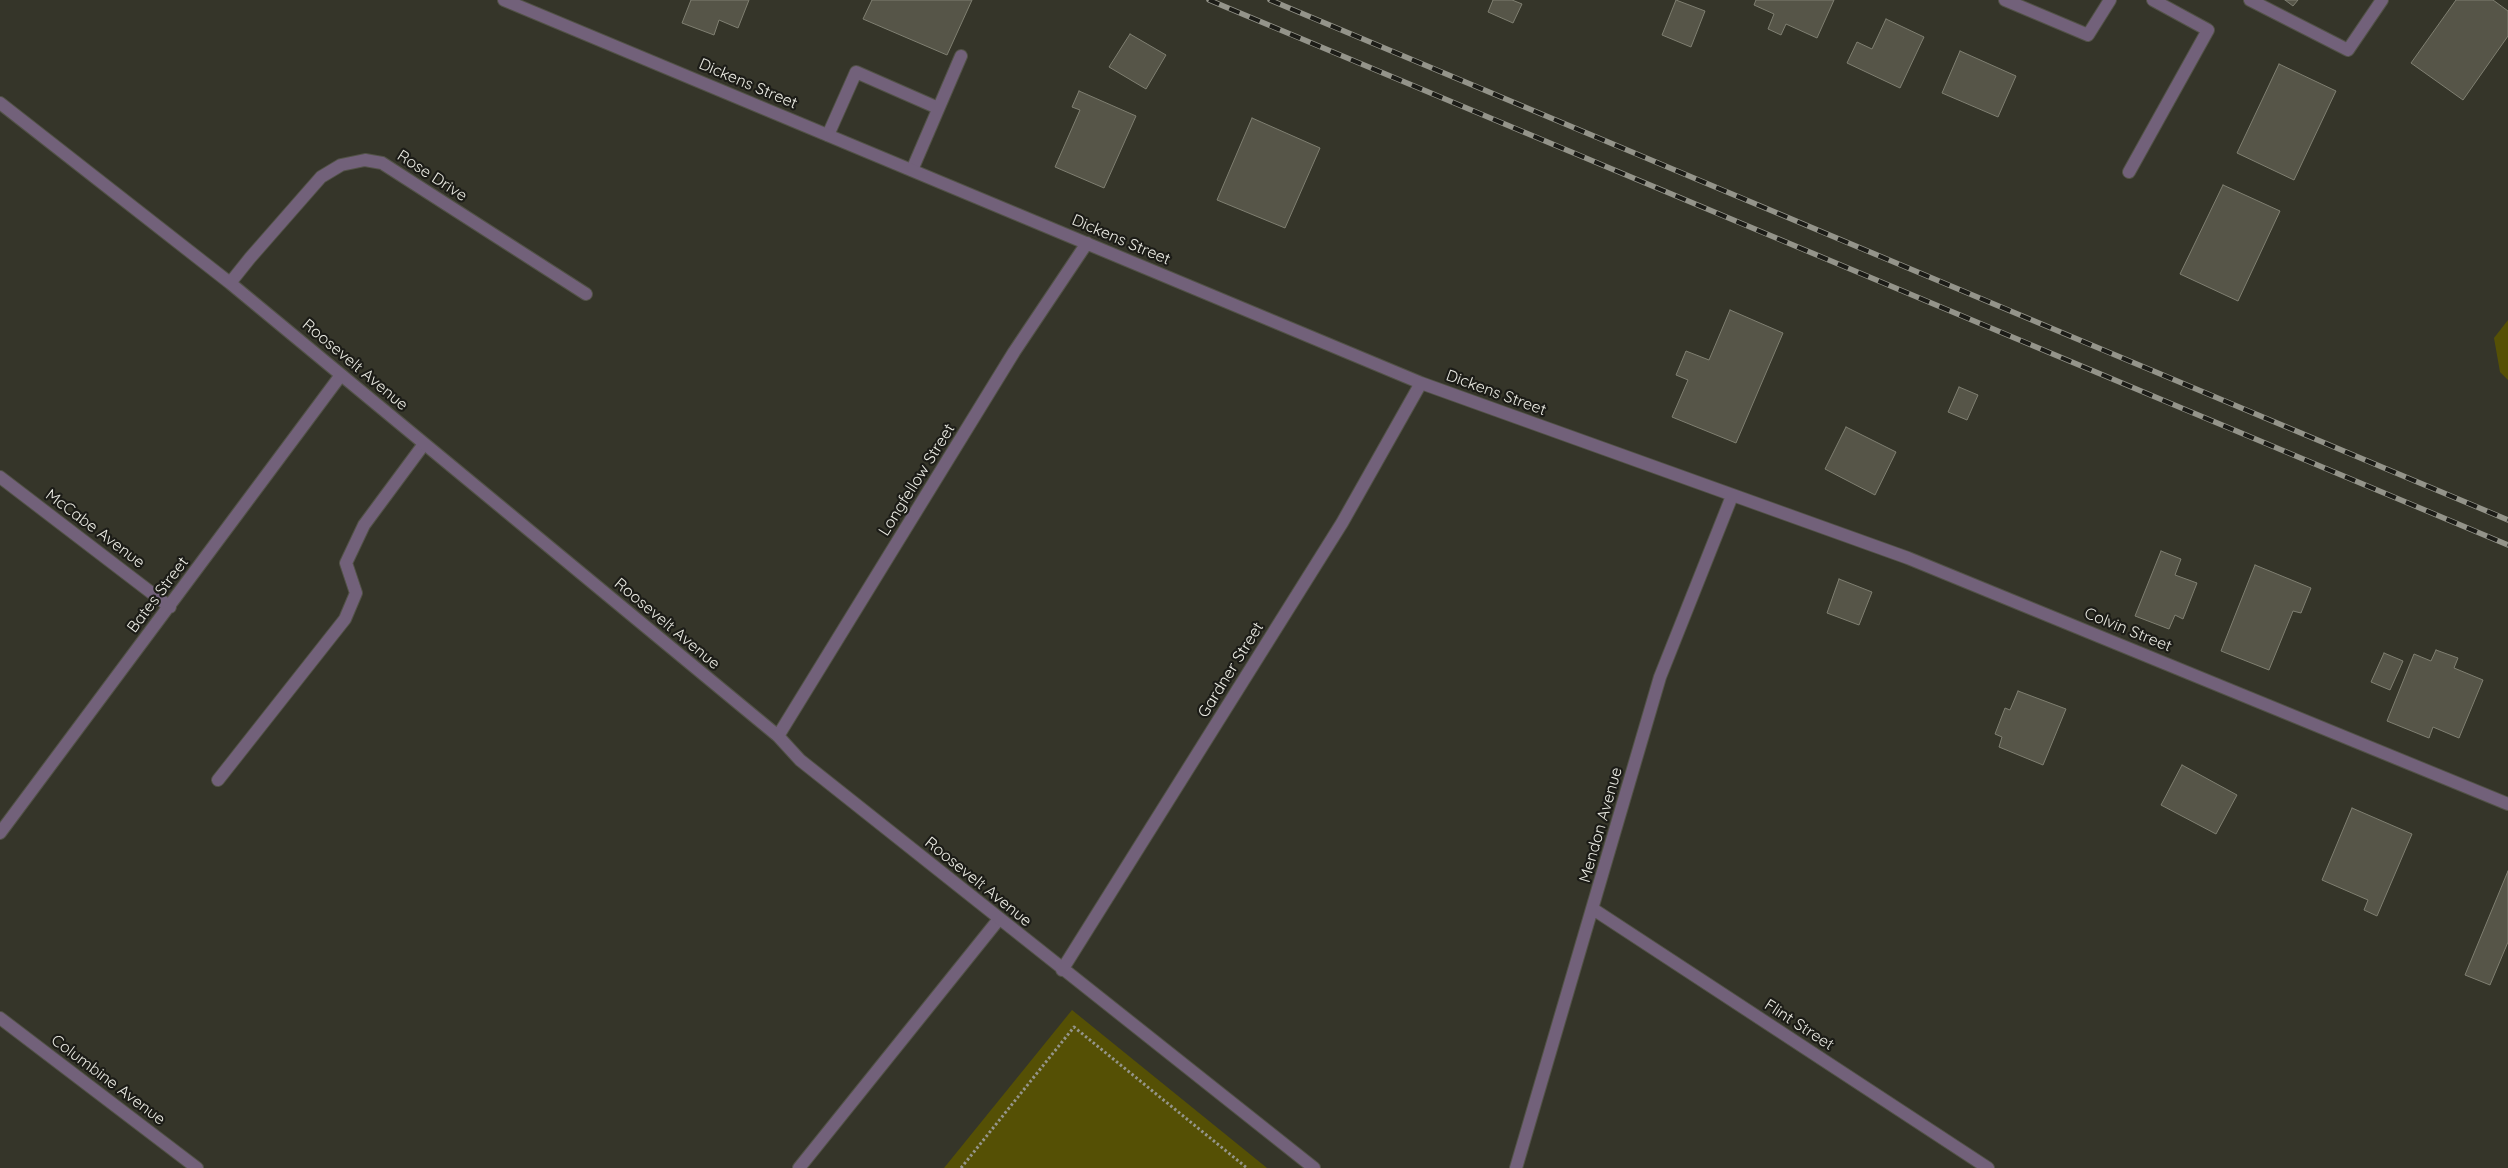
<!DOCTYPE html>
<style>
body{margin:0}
canvas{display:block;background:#353529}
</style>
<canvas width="2508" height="1168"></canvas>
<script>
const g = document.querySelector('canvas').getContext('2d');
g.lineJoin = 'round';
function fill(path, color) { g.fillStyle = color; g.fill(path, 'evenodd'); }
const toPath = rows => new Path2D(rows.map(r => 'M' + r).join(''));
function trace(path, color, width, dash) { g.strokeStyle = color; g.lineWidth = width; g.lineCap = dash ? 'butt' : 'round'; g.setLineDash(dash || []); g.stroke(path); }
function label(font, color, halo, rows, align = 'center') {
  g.font = font + ' Quicksand,sans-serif'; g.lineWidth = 4.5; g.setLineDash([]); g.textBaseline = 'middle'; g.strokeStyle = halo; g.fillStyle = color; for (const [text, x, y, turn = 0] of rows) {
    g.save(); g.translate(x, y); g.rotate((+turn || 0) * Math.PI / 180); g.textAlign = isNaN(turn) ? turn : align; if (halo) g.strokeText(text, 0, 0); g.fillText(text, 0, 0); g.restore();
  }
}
fill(toPath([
 [2508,320,2508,380,2500,372,2494,338],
 [1072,1010,1267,1168,944,1168]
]), '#555005');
const building = toPath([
 [691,0,749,0,738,28,719,20,714,35,682,23,691,0],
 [872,0,972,0,947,55,863,19,872,0],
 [1493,0,1512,0,1522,4,1513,23,1488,12,1493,0],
 [1676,0,1705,11,1691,47,1662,35,1676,0],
 [1756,0,1834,0,1817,38,1786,24,1781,35,1768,29,1774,14,1754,5,1756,0],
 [2285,0,2298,0,2293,6,2285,0],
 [2456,0,2493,0,2508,11,2508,36,2463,100,2411,63,2456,0],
 [1886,19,1924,37,1900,88,1847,63,1857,42,1872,49,1886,19],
 [1130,34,1166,55,1146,89,1109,67,1130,34],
 [1960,51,2016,76,1998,117,1942,93,1960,51],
 [2279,64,2336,91,2294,180,2237,153,2279,64],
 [1079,91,1136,116,1104,188,1055,167,1080,110,1072,107,1079,91],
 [1252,118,1320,148,1285,228,1217,200,1252,118],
 [2223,185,2280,211,2238,301,2180,274,2223,185],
 [1730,310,1783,333,1736,443,1672,417,1688,380,1676,375,1686,351,1709,360,1730,310],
 [1959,387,1978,395,1967,420,1948,412,1959,387],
 [1846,427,1896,452,1875,495,1825,469,1846,427],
 [2161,551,2181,559,2175,575,2197,583,2183,619,2175,615,2169,629,2135,616,2161,551],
 [2255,565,2311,588,2301,613,2293,611,2269,670,2221,651,2255,565],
 [1839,579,1872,592,1859,625,1827,613,1839,579],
 [2436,650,2458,658,2454,668,2483,680,2459,738,2433,727,2429,738,2387,721,2414,654,2431,661,2436,650],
 [2384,653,2403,661,2390,690,2371,682,2384,653],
 [2018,691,2066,709,2043,765,1999,747,2002,737,1995,734,2005,708,2010,710,2018,691],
 [2182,765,2237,795,2216,834,2161,805,2182,765],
 [2352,808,2412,834,2377,916,2364,910,2368,900,2322,880,2352,808],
 [2508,871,2508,942,2490,985,2465,975,2508,871]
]);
fill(building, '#565548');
trace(building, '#7f7f71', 1);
const lane = toPath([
 [2250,0,2348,50,2382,0],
 [828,135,856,72,938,108],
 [912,170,961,56],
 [2129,172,2208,30,2153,0],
 [218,780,345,619,356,593,346,563,364,525,424,444],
 [799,1168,999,919]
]);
const street = toPath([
 [504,0,1421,383,1908,558,2508,804],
 [2005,0,2088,35,2110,0],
 [0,103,230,283,778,736,800,760,1314,1168],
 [230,283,250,258,321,177,341,165,365,160,382,163,586,294],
 [0,477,170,607],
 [778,736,1014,352,1087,243],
 [0,833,341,375],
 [1593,909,1988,1168],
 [1062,970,1342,523,1421,383],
 [0,1018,197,1168],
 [1516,1168,1660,677,1732,496]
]);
trace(lane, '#525247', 14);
trace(street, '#525247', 14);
trace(toPath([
 [961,1168,1074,1027,1247,1168]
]), '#95958b', 3, [2.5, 2.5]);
trace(lane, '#72617a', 12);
trace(street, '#72617a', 12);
const rail = toPath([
 [1209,0,2508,545],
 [1270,0,2508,520]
]);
trace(rail, '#94948a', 5.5);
trace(rail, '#1c1c17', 4, [11]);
label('16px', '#ebebe3', '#1c1c17', [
 ["Dickens Street",748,84,23],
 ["Rose Drive",432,176,33],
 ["Dickens Street",1121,240,23],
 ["Roosevelt Avenue",355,365,40],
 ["Dickens Street",1496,393,20],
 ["Longfellow Street",917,480,-58],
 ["McCabe Avenue",95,529,37],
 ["Bates Street",158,595,-53],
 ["Roosevelt Avenue",667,624,40],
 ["Colvin Street",2128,630,22],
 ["Gardner Street",1231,670,-58],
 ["Mendon Avenue",1601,825,-74],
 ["Roosevelt Avenue",978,882,39],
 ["Flint Street",1799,1025,33],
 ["Columbine Avenue",108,1080,37]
]);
</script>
